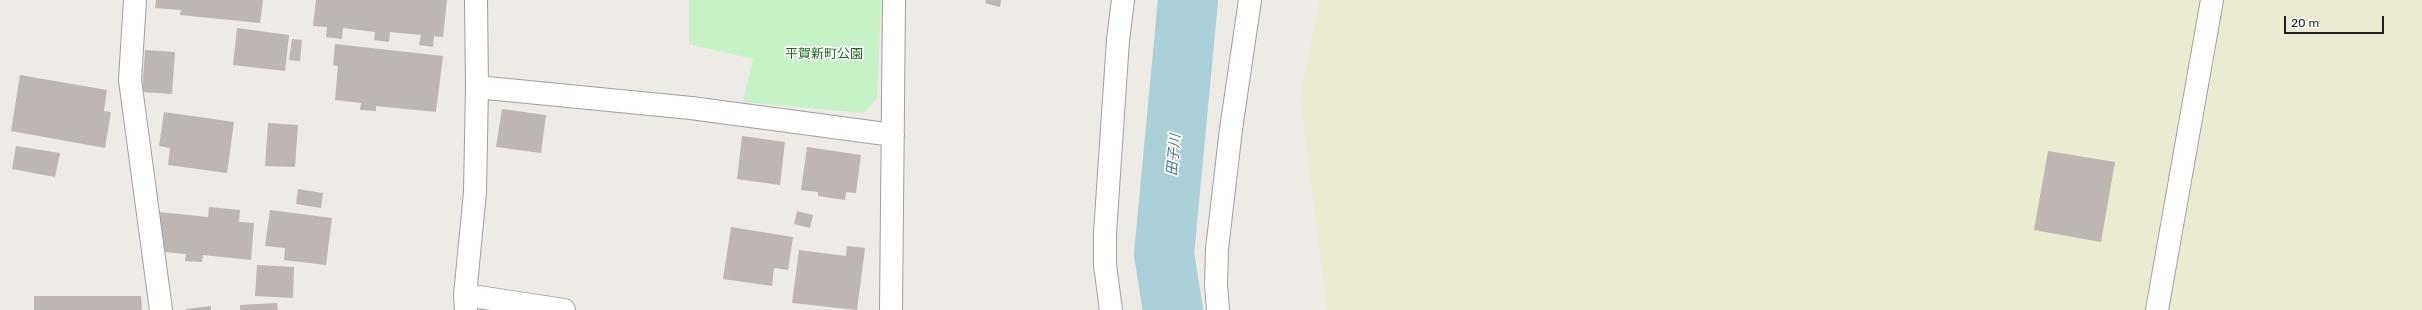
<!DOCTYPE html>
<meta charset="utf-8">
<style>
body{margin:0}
#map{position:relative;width:2422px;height:310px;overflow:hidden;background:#eeeae5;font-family:Rubik,sans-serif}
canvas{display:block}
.scale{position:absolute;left:2284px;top:16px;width:100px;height:18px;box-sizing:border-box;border:2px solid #1e1e1e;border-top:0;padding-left:5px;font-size:12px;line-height:14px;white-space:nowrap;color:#1e1e1e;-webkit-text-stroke:3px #fff;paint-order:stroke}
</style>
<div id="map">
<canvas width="2422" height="310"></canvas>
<div class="scale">20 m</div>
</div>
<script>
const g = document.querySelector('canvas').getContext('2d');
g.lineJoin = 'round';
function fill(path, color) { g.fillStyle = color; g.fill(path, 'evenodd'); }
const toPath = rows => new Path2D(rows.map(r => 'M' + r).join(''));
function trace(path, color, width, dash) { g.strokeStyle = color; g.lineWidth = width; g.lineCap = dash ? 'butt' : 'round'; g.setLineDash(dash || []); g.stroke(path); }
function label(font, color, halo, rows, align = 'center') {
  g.font = font + ' Rubik,"Noto Sans JP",sans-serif'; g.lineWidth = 3.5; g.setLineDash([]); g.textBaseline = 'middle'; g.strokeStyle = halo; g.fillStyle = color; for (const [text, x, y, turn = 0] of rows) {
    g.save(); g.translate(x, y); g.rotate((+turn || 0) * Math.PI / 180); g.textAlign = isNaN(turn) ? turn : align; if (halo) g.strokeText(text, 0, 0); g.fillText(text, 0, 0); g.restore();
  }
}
fill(toPath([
 [1320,0,2422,0,2422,310,1327,310,1300,97]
]), '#ebebd2');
fill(toPath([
 [689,0,881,0,877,98,864,113,743,102,753,59,689,44]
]), '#c6f3c6');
trace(toPath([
 [1173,310,1164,254,1188,0]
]), '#aad0d7', 60);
fill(toPath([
 [156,0,263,0,260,23,180,15,181,10,155,8],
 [316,0,447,0,443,37,434,36,433,47,419,45,421,35,390,32,389,42,374,40,375,32,343,28,342,39,326,37,327,27,313,26],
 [986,0,1001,0,1000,7,985,3],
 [237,28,289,35,285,71,233,65],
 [292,39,302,40,300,61,289,60],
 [335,44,443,56,436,112,376,106,376,111,360,110,361,103,335,100,338,66,333,65],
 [145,50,175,52,172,94,142,92],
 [20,75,107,90,104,111,111,112,105,148,11,131],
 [502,109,546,115,541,153,496,147],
 [164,112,234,122,227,173,168,165,170,148,159,146],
 [268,123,298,125,295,167,265,166],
 [742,136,785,142,780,185,737,179],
 [16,146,60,153,55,177,12,169],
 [807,147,861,155,856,193,846,192,845,200,818,196,818,192,801,190],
 [2048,151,2115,162,2101,242,2034,230],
 [298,189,323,193,321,208,296,204],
 [209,207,240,210,239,222,254,223,251,260,203,255,202,262,185,261,186,254,164,252,159,212,208,217],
 [270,210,332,218,326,265,284,260,285,248,265,246],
 [797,211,813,215,810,228,794,224],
 [731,227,793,237,788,270,774,268,772,286,723,279],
 [847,246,865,248,857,310,792,303,799,250,846,256],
 [257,265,294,267,293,298,255,296],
 [34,296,141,296,142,310,34,310],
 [277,303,278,310,240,310,240,305],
 [211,306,211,310,186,310,186,309]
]), '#beb6b2');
const minor = toPath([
 [135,0,130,80,161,310],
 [476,0,477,87],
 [465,295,564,310],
 [466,310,465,295,475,192,477,87,691,108,893,135],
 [891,310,894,0],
 [1111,310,1105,265,1105,233,1118,40,1123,0],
 [1218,310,1216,285,1217,249,1231,129,1250,0],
 [2157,310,2212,0]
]);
trace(minor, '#9f9f9f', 24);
trace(minor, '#fff', 22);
label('13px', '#177018', '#fff', [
 ["平賀新町公園",824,54]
]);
label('italic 14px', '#4d7794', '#fff', [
 ["田子川",1174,155,-85]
]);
</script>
